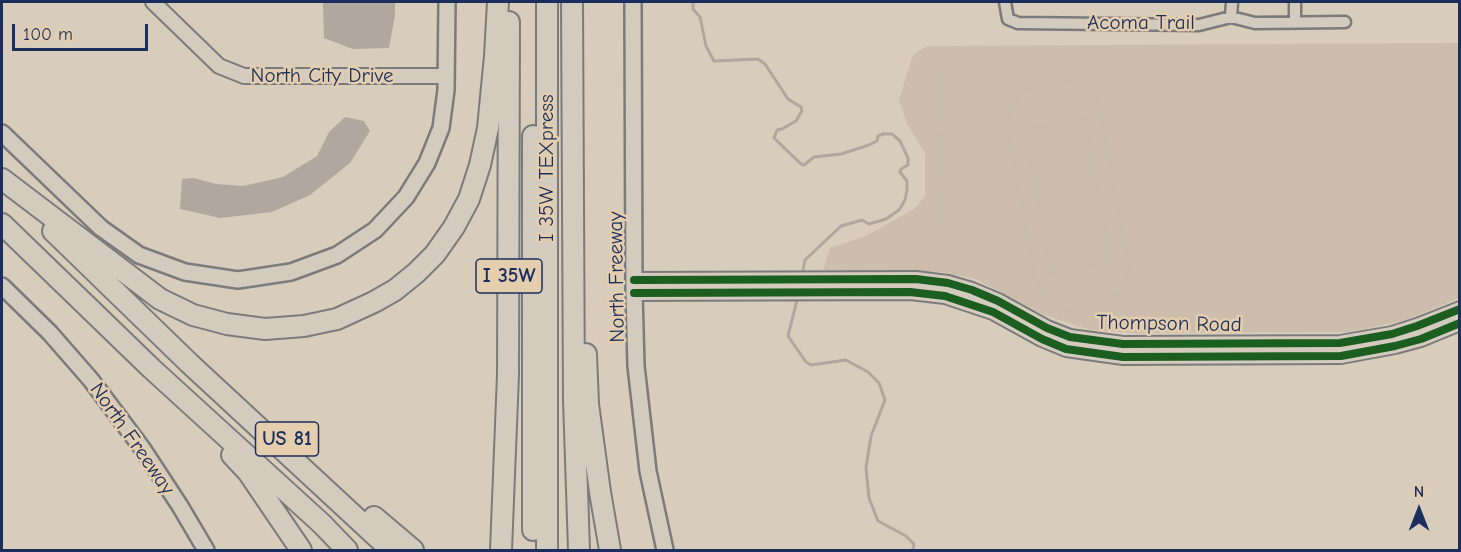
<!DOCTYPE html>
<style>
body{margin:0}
#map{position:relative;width:1461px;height:552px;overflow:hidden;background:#d8ccbb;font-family:"Comic Neue",sans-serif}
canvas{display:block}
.frame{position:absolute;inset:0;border:3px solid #1b2f5e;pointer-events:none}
.north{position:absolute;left:1389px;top:480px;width:60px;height:60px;-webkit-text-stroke:4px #e5ceae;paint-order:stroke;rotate:0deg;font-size:16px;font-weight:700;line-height:24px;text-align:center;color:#1b2f5e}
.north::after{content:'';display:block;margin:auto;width:21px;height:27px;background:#1b2f5e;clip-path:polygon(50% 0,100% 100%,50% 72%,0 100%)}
.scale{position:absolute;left:12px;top:24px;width:136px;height:27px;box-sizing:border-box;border:3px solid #1b2f5e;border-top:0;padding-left:8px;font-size:18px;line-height:21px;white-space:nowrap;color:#1b2f5e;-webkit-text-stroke:4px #e5ceae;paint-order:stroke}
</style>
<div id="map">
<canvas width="1461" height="552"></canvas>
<div class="frame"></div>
<div class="north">N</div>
<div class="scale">100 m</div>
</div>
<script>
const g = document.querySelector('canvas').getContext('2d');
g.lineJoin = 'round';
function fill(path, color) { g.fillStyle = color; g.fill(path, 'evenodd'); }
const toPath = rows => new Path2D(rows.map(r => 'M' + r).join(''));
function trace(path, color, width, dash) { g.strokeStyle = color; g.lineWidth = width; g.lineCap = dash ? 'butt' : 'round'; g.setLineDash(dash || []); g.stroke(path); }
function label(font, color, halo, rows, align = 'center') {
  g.font = font + ' "Comic Neue",sans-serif'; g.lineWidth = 5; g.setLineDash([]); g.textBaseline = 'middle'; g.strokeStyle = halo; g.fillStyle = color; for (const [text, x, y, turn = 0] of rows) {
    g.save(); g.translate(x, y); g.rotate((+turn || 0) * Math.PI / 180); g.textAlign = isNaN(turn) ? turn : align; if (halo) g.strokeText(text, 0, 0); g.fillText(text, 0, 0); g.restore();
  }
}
fill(toPath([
 [1459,43,1459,298,1407,320,1349,332,1133,333,1091,330,1044,315,975,279,941,272,823,270,830,248,866,236,914,209,925,196,925,153,907,124,899,100,913,55,927,46]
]), '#ccbdac');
fill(toPath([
 [934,70,979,70,980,120,934,120],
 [1054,76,1077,81,1093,93,1092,84,1098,83,1137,290,1130,292,1128,284,1122,294,1111,306,1090,315,1074,316,1059,311,1046,302,1037,290,1031,275,1006,136,1005,120,1013,98,1031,82],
 [1054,83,1067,85,1080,91,1090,100,1096,112,1124,258,1123,278,1117,290,1102,304,1089,309,1075,309,1062,305,1051,297,1039,280,1012,135,1013,114,1023,97,1040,85],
 [1088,114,1116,265,1048,278,1020,126],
 [980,129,980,179,935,180,935,130],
 [935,189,980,189,980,227,935,227]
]), '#cbbdab');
fill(toPath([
 [323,2,395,2,395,15,389,48,353,49,324,38],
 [345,117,364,121,370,131,350,163,310,195,272,212,220,218,180,209,182,179,194,178,216,184,243,186,283,177,317,156,329,132]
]), '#b1a79f');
trace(toPath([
 [693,2,693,9,700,17,706,46,714,61,758,59,765,64,788,99,801,107,802,111,796,121,782,129,777,130,774,138,801,164,804,165,814,157,841,154,869,145,877,141,878,136,883,134,892,134,900,141,908,158,908,165,901,169,900,172,907,181,907,190,905,200,899,210,886,219,869,224,862,220,841,226,805,260,802,275],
 [798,296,788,336,806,362,811,365,846,360,868,372,879,383,885,400,871,436,866,468,869,498,878,521,906,536,914,544,913,550]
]), '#b1a79f', 3);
const minor = toPath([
 [1005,2,1008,19,1018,23,1199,25,1231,17,1255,23,1345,22],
 [1295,2,1295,23],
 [1231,17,1232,2]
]);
const tertiary = toPath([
 [153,2,219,66,244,76,446,76],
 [634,280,916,279,948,283,972,290,998,301,1047,328,1070,337,1123,344,1340,343,1392,334,1417,326,1460,309],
 [634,293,910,292,945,296,993,312,1042,339,1066,349,1123,357,1341,356,1395,346,1421,339,1460,323]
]);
const secondary = toPath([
 [633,2,634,293,636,366,648,471,665,550],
 [2,133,101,228,139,255,185,272,238,280,291,272,337,255,375,230,406,197,427,163,441,128,446,90,447,2],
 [2,286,50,333,91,380,142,448,180,506,206,550]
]);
const motorway = toPath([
 [547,2,547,550],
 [572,2,574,400,579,550],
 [533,136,533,530],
 [2,179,160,299,193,315,227,324,265,329,304,326,337,319,374,302,395,290,416,273,435,254,454,227,469,199,480,165,488,128,495,56,498,2],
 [2,224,152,369,322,524,347,550],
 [53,231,189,363,391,550],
 [586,354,588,404,600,492,610,550],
 [232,455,248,472,301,550],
 [374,517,413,550],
 [501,550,508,375,509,22]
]);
trace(minor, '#7c7b7c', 15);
trace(tertiary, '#7c7b7c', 18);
trace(secondary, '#7c7b7c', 20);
trace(motorway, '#7c7b7c', 24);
trace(minor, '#d4cbbf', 10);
trace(tertiary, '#d4cbbf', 14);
trace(secondary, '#d4cbbf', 15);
trace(motorway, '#d4cbbf', 20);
trace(toPath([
 [634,280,916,279,948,283,972,290,998,301,1047,328,1070,337,1123,344,1340,343,1392,334,1417,326,1460,309],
 [634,293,910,292,945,296,993,312,1042,339,1066,349,1123,357,1341,356,1395,346,1421,339,1460,323]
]), '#1b5e20', 8);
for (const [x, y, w] of [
 [509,276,66],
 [287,439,63]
]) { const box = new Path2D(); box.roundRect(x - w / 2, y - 17, w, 34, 4.5); g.fillStyle = '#e5ceae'; g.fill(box); trace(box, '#1b2f5e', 1.5); }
label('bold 20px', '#1b2f5e', null, [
 ["I 35W",509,276],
 ["US 81",287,439]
]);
label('21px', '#1b2f5e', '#e5ceae', [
 ["Acoma Trail",1141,23],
 ["North City Drive",322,76],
 ["I 35W TEXpress",547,168,-90],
 ["North Freeway",617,277,-91],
 ["Thompson Road",1169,324,1],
 ["North Freeway",132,439,55]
]);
</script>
